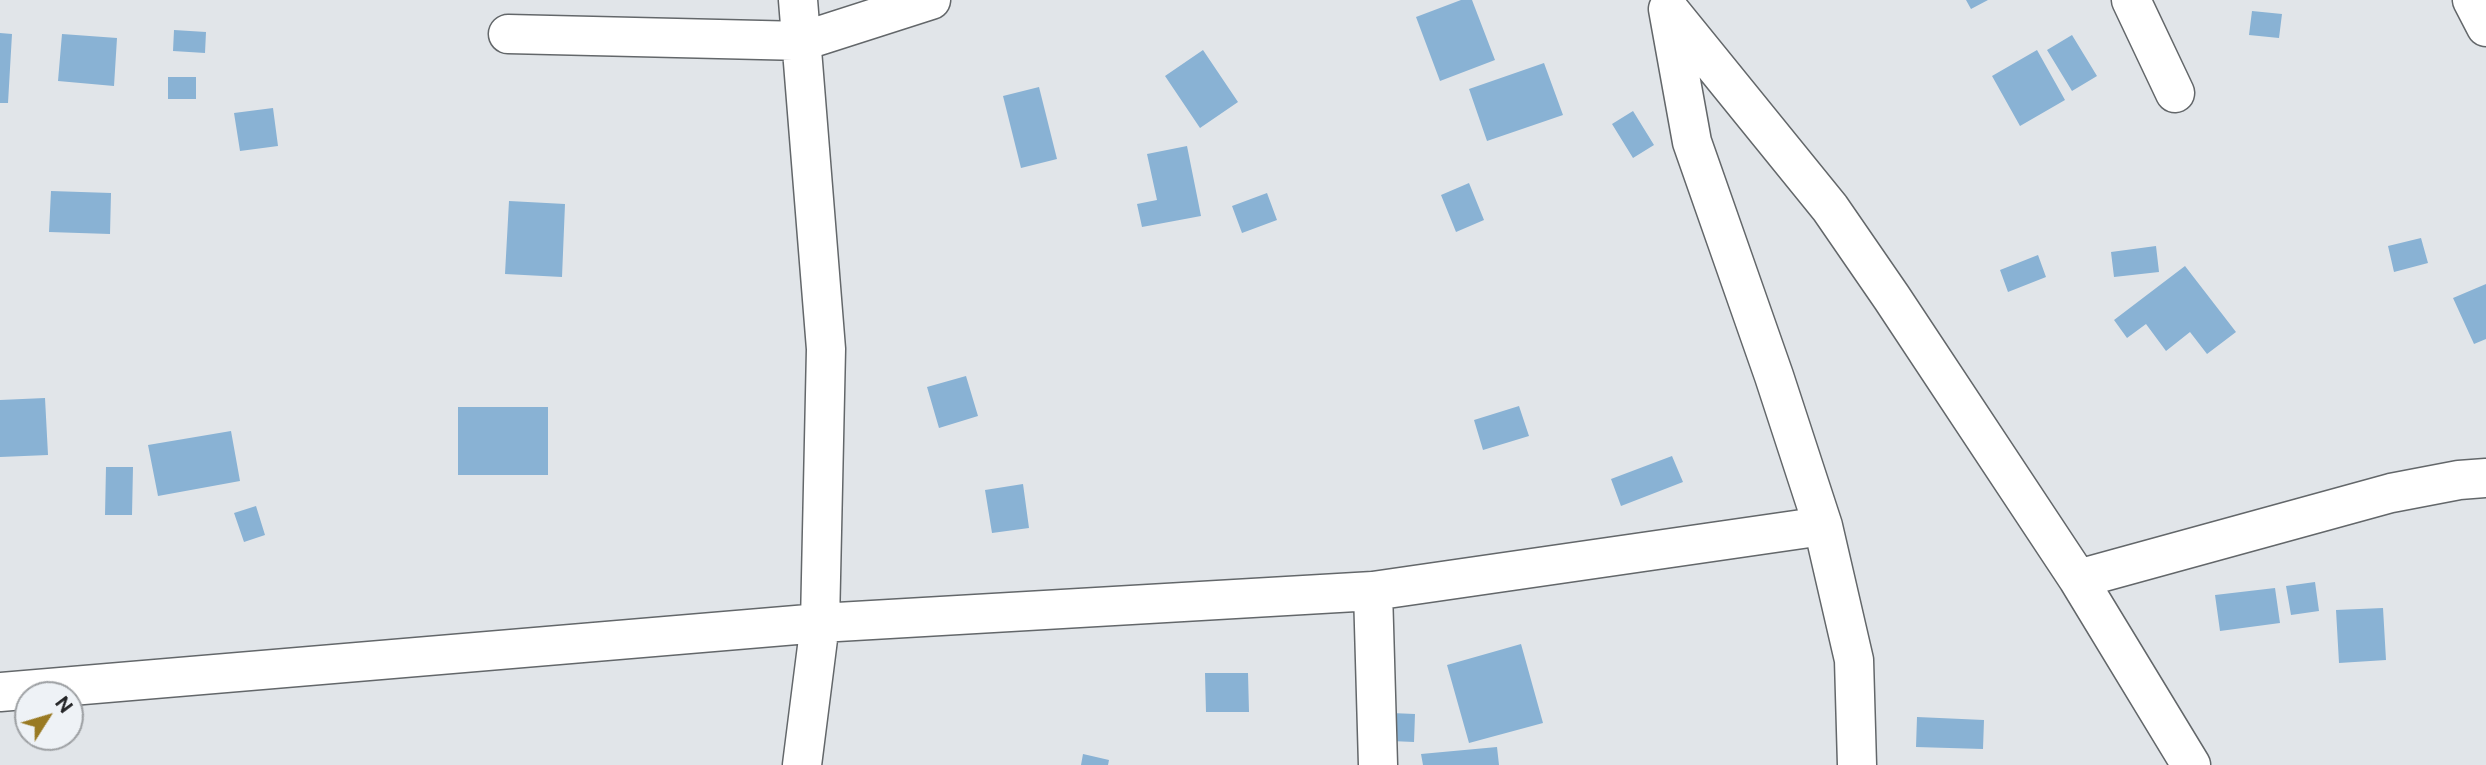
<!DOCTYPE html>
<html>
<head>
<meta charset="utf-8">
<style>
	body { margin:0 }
	#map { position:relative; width:2486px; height:765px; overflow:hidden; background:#e1e5e9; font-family:"Public Sans",sans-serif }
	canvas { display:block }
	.north { position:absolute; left:14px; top:681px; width:70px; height:70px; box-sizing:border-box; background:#eef2f6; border:2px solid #9da0a3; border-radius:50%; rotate:53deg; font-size:19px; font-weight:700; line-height:28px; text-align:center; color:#232426 }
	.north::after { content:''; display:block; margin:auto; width:24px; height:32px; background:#997a23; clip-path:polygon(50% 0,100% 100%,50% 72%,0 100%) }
</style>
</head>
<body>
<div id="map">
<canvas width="2486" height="765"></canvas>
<div class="north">N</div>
</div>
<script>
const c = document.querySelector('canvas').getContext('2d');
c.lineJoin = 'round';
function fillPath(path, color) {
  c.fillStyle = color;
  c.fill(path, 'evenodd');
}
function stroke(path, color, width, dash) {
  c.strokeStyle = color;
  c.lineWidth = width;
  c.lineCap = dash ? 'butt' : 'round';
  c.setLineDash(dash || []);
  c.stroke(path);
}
fillPath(new Path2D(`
	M 1461,0 L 1472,0 L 1495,60 L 1440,81 L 1416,17 Z
	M 1966,0 L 1988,0 L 1971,9 Z
	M 2252,11 L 2282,14 L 2279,38 L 2249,35 Z
	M 174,30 L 206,32 L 205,53 L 173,51 Z
	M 0,33 L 12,34 L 8,103 L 0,103 Z
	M 62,34 L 117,38 L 114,86 L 58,81 Z
	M 2072,35 L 2097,76 L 2072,91 L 2047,50 Z
	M 1203,50 L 1238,102 L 1200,128 L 1165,76 Z
	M 2037,50 L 2065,100 L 2020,126 L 1992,76 Z
	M 1544,63 L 1563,115 L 1487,141 L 1469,89 Z
	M 168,77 L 196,77 L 196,99 L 168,99 Z
	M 1039,87 L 1057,159 L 1021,168 L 1003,96 Z
	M 273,108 L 278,146 L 240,151 L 234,113 Z
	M 1633,111 L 1654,145 L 1633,158 L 1612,124 Z
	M 1187,146 L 1201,216 L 1142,227 L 1137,204 L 1157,200 L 1147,154 Z
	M 1469,183 L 1484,220 L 1456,232 L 1441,195 Z
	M 51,191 L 111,193 L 110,234 L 49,232 Z
	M 1267,193 L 1277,220 L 1242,233 L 1232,206 Z
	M 509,201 L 565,204 L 562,277 L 505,274 Z
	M 2421,238 L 2428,263 L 2394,272 L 2388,246 Z
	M 2156,246 L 2159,272 L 2114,277 L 2111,252 Z
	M 2038,255 L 2046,277 L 2008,292 L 2000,270 Z
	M 2185,266 L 2236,332 L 2207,354 L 2190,332 L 2166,351 L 2146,324 L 2127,338 L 2114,320 Z
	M 2486,284 L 2486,339 L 2474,344 L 2453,298 Z
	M 966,376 L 978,416 L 939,428 L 927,387 Z
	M 45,398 L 48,455 L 0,457 L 0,400 Z
	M 1519,406 L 1529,436 L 1483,450 L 1474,420 Z
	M 458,407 L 548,407 L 548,475 L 458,475 Z
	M 231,431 L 240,481 L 158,496 L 148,445 Z
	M 1672,456 L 1683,482 L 1621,506 L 1611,479 Z
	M 106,467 L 133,467 L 132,515 L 105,515 Z
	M 1023,484 L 1029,528 L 992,533 L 985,490 Z
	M 256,506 L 265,535 L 244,542 L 234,513 Z
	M 2315,582 L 2319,611 L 2291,615 L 2286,586 Z
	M 2275,588 L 2280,623 L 2220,631 L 2215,595 Z
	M 2383,608 L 2386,660 L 2339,663 L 2336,610 Z
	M 1521,644 L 1543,723 L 1469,743 L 1447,665 Z
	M 1205,673 L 1248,673 L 1249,712 L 1206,712 Z
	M 1391,713 L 1415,714 L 1414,742 L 1391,741 Z
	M 1917,717 L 1984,720 L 1983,749 L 1916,747 Z
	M 1497,747 L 1499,765 L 1423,765 L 1421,754 Z
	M 1083,754 L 1109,760 L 1108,765 L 1081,765 Z`), '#89b2d4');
const minor = new Path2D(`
	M 798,0 L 826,349 L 820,623 L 802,765
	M 2131,0 L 2175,93
	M 2472,0 L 2486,27
	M 1671,12 L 1830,208 L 1892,298 L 2078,579 L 2191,765
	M 508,34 L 803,41 L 931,0
	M 1823,526 L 1854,660 L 1857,765
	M 2078,579 L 2391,493 L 2459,480 L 2486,478
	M 1373,591 L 1378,765
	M 0,692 L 820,623 L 1373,591 L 1823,526 L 1774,376 L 1692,142 L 1668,9`);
stroke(minor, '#63676a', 41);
stroke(minor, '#fff', 38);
</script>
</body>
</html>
